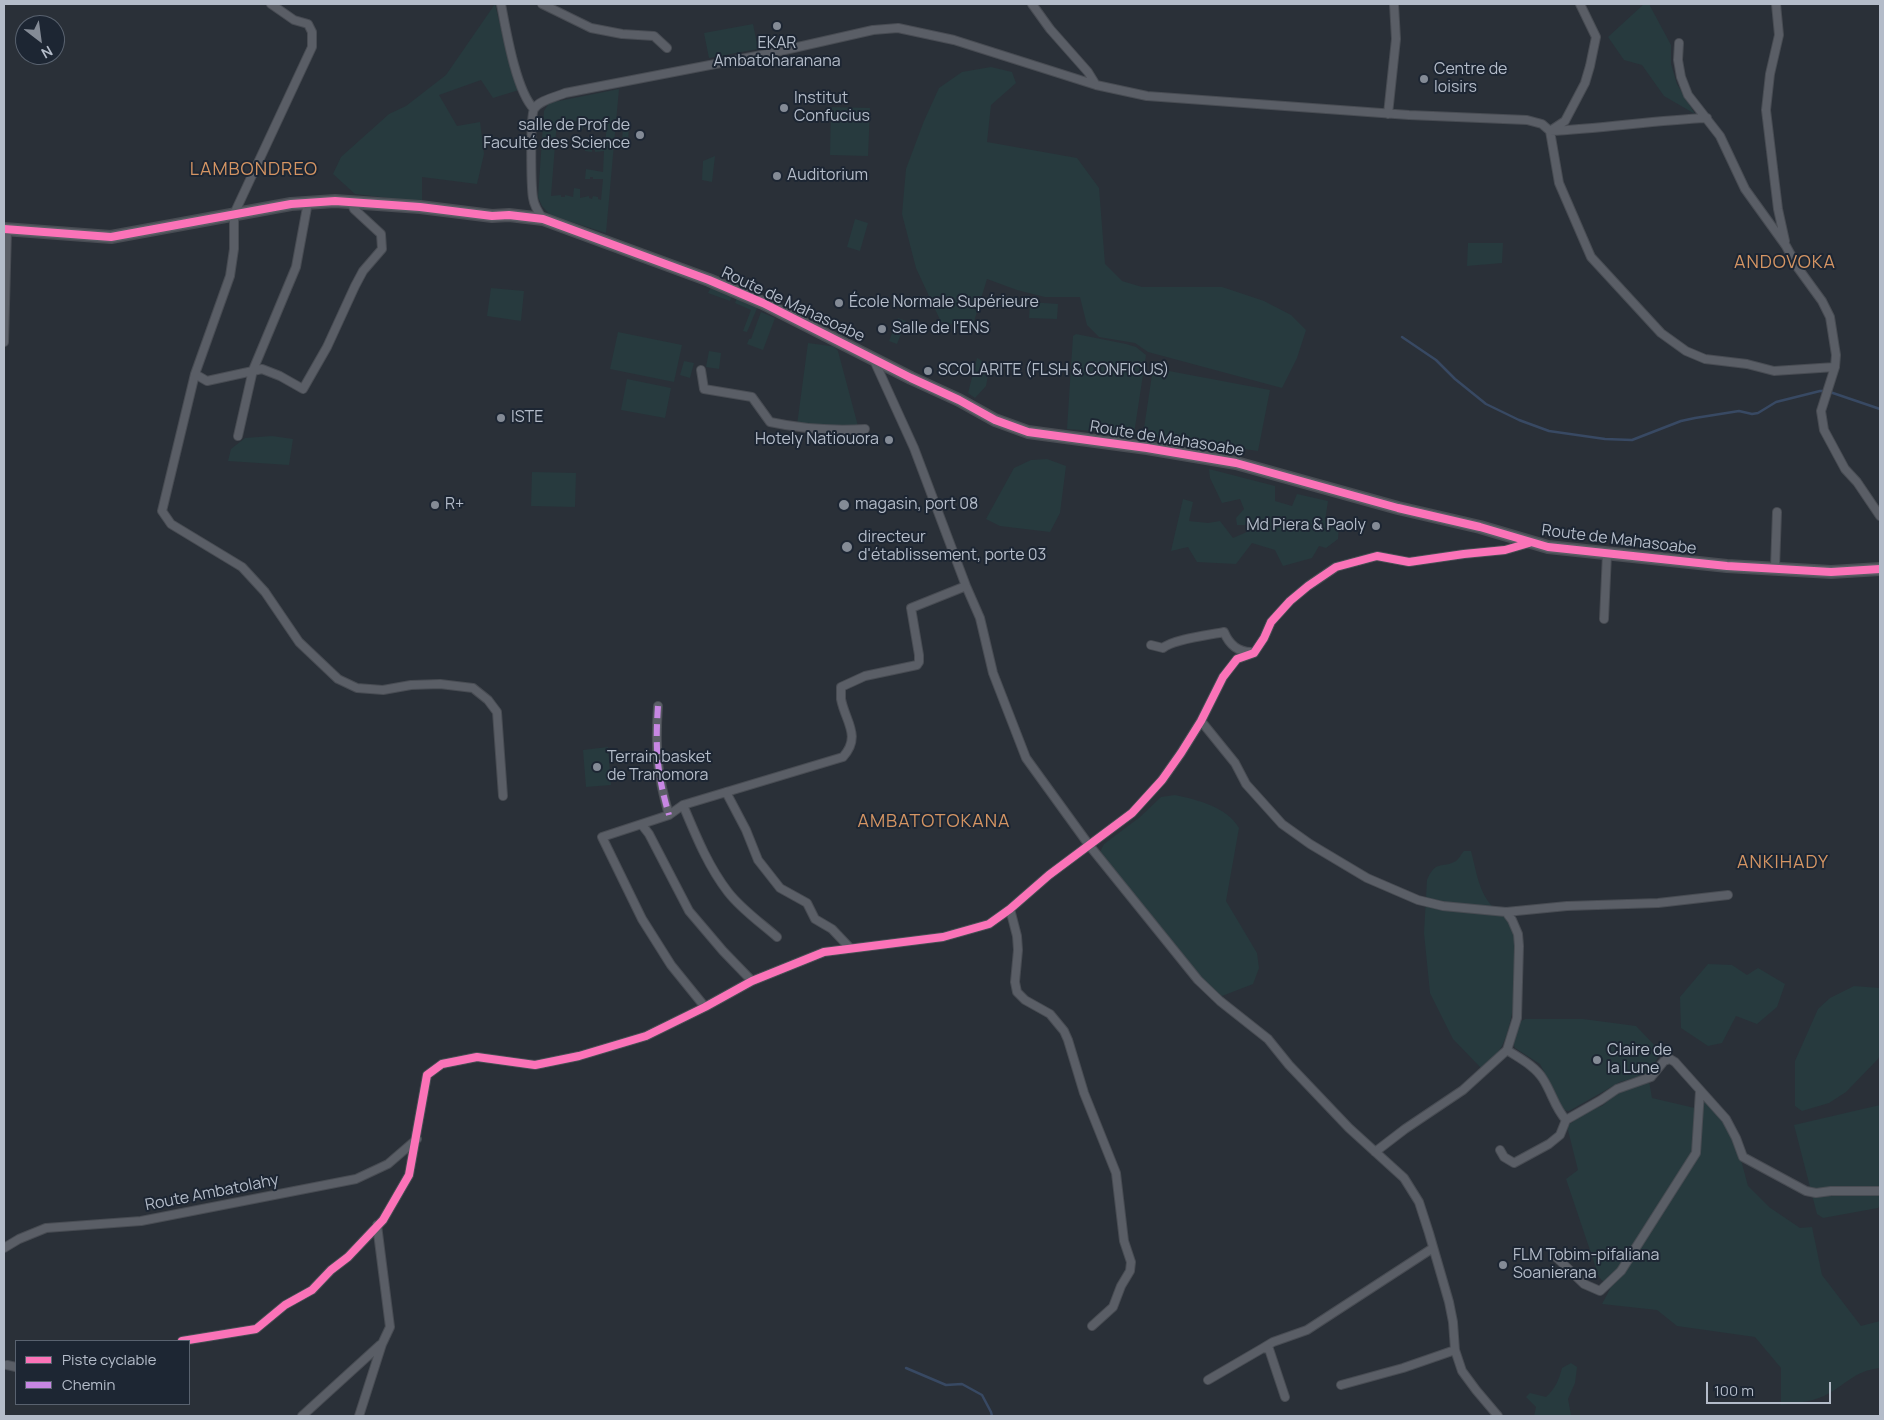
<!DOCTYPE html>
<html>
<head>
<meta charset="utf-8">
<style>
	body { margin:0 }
	#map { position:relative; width:1884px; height:1420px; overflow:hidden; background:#2a3038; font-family:Manrope,sans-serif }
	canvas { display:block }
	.frame { position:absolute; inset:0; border:5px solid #b4bcc9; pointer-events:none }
	.legend { position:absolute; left:15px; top:1340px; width:175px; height:65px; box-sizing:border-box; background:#1d2633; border:1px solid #59626f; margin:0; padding:6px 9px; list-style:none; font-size:15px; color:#b4bcc9 }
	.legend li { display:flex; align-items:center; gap:10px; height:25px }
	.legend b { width:25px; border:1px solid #59626f }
	.north { position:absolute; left:15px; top:15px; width:50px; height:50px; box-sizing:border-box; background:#1d2633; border:1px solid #59626f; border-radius:50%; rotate:150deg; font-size:14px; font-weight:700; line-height:20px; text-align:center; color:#b4bcc9 }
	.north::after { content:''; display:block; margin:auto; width:18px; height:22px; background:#848b96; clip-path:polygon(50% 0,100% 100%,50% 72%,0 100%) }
	.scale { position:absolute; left:1706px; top:1382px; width:125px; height:22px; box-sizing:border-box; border:2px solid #b4bcc9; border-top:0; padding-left:6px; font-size:15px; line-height:18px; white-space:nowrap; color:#b4bcc9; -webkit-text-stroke:4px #1d2633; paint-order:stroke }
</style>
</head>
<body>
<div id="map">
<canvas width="1884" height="1420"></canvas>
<div class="frame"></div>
<ul class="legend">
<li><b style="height:6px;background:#fb73b8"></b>Piste cyclable</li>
<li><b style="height:6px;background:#c787e3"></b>Chemin</li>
</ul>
<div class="north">N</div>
<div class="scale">100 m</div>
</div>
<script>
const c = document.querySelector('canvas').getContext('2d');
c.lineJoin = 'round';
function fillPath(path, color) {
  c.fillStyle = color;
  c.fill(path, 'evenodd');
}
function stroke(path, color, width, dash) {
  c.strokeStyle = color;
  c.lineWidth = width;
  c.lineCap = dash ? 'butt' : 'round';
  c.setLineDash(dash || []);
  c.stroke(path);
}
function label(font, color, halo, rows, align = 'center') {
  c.font = font + ' Manrope,sans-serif';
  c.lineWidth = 4;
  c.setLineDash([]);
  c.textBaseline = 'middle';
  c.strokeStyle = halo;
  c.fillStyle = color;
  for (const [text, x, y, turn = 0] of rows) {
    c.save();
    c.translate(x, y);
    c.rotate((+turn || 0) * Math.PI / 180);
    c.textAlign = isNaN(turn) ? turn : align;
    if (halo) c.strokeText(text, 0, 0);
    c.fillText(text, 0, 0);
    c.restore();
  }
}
fillPath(new Path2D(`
	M 495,4 L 511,70 L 519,90 L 493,98 L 481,80 L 439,95 L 457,126 L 480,122 L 484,154 L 477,184 L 422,177 L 422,202 L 355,194 L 333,174 L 341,157 L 389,114 L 406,106 L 446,75 Z
	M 1644,4 L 1649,4 L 1671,45 L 1671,64 L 1677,84 L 1695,114 L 1664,96 L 1642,65 L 1624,60 L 1608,37 Z
	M 753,24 L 758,49 L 709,58 L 704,33 Z
	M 991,67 L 1012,72 L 1016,83 L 991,105 L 987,142 L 1077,158 L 1099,188 L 1105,264 L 1122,281 L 1142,287 L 1222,287 L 1264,301 L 1291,315 L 1306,330 L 1297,358 L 1282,388 L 1148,352 L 1135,343 L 1099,337 L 1087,325 L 1080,297 L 1045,297 L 1017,290 L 987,279 L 972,328 L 941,322 L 916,268 L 902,214 L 906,169 L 924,121 L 939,88 L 962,72 Z
	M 619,89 L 606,233 L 550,215 L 542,206 L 538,197 L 544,111 L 549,103 ZM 557,120 L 560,120 L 560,122 L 566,121 L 575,123 L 575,121 L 578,121 L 578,129 L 583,129 L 584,122 L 588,122 L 588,124 L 594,125 L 594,123 L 597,123 L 597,125 L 607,124 L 605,144 L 603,144 L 602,142 L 593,143 L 593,141 L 586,141 L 585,151 L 592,152 L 592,149 L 595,150 L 595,152 L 604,151 L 603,172 L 586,169 L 585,179 L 590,179 L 590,177 L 593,177 L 593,179 L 603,179 L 601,200 L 598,199 L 598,197 L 593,196 L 592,199 L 589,198 L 589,196 L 580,198 L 580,189 L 574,188 L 573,197 L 565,195 L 565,197 L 561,197 L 561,195 L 551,196 Z
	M 831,107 L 870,108 L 868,156 L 830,155 Z
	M 623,126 L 629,126 L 628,143 L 622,143 Z
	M 715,156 L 712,182 L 702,180 L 703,161 Z
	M 855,219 L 868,223 L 860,251 L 847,247 Z
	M 1468,243 L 1503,243 L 1502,263 L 1467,266 Z
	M 711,287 L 732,296 L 730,301 L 708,293 Z
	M 491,288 L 524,291 L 521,321 L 487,316 Z
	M 737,298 L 758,306 L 747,332 L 743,331 L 751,310 L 735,303 Z
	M 1030,302 L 1058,304 L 1057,319 L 1029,318 Z
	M 761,312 L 775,318 L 763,350 L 747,344 L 749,339 L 751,339 Z
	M 898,318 L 906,321 L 897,344 L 889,341 Z
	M 618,332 L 682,345 L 674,382 L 610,369 Z
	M 1076,334 L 1126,344 L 1136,347 L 1146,355 L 1134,434 L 1067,429 L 1073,336 Z
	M 808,343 L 837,347 L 834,347 L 838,351 L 858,426 L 820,427 L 797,425 Z
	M 709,351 L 721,353 L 719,369 L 706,367 Z
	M 977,358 L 990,365 L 986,386 L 975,398 L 968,393 Z
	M 684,361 L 694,363 L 690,378 L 680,375 Z
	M 1153,368 L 1270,390 L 1258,451 L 1143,435 Z
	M 627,379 L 671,388 L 665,418 L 621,410 Z
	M 272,436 L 293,439 L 289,465 L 228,461 L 231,449 L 245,438 Z
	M 1047,459 L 1066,466 L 1060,513 L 1050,532 L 1000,526 L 986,519 L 1014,468 L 1031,460 Z
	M 1209,469 L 1275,486 L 1275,501 L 1292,506 L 1297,494 L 1328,501 L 1325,521 L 1339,525 L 1338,539 L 1326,548 L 1319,546 L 1312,558 L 1283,566 L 1275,550 L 1252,543 L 1236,564 L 1197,562 L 1188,547 L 1171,551 L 1183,499 L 1193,502 L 1189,521 L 1208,523 L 1220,521 L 1233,538 L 1249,531 L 1249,525 L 1237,525 L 1236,518 L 1244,509 L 1240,499 L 1222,503 L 1210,478 Z
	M 532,472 L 576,473 L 575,507 L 531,506 Z
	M 608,747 L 611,785 L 586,787 L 583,750 Z
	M 1175,795 C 1198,800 1227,807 1239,828 L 1226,901 L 1257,953 L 1259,968 L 1253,984 L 1222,996 L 1207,984 L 1100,852 L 1104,844 L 1140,817 L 1161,797 Z
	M 1464,851 L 1471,851 C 1476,870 1479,893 1493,907 C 1498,913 1508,915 1511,922 C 1524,944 1515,1023 1502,1046 C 1497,1055 1489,1061 1481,1068 L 1453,1039 L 1430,993 L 1424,933 L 1427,880 C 1436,859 1442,869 1456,861 C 1459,859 1461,854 1464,851 Z
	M 1708,964 L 1732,965 L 1747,975 L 1758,968 L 1785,984 L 1777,1007 L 1757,1024 L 1736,1016 L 1722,1043 L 1708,1046 L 1681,1028 L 1680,997 Z
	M 1854,986 L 1880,988 L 1880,1055 L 1878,1059 L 1846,1092 L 1829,1103 L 1802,1111 L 1795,1106 L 1795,1061 L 1818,1009 L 1830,998 Z
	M 1525,1019 L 1583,1019 L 1636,1026 L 1661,1052 L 1648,1074 L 1620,1082 L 1569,1111 L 1564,1110 L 1540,1064 L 1515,1048 L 1513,1043 L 1518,1023 Z
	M 1649,1081 L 1652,1098 L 1699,1109 L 1702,1094 L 1729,1127 L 1738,1149 L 1748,1186 L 1769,1207 L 1800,1228 L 1812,1227 L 1822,1275 L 1861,1326 L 1880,1321 L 1880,1368 C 1853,1371 1845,1386 1824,1396 C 1810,1402 1797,1403 1781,1405 L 1781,1368 L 1755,1337 L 1677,1326 L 1657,1310 L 1602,1304 L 1610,1289 L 1599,1277 L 1566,1179 L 1578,1170 L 1567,1126 L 1587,1111 L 1602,1106 L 1621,1090 Z
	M 1880,1105 L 1879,1159 L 1880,1205 L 1878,1208 L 1823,1218 L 1817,1214 L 1794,1125 Z
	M 1571,1363 L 1577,1367 L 1575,1383 L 1568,1399 L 1571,1415 L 1574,1416 L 1534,1416 L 1536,1407 L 1526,1397 L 1530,1393 L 1546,1397 C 1555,1389 1559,1380 1562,1368 Z`), '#273a3e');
stroke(new Path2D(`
	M 1402,337 L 1436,360 L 1455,379 L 1486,404 L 1519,420 L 1549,431 L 1605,439 L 1632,440 L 1681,421 L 1695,418 L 1739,411 L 1752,414 L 1758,413 L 1776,402 L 1820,391 L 1827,391 L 1880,409
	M 906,1368 L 946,1385 L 962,1384 L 982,1395 L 991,1412 L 992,1416`), '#384963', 2.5);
const street = new Path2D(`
	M 271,4 L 294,20 L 308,24 L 312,32 L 312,47 L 234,214 L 234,249 L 230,276 L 195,374 L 162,511 L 171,524 L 242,567 L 265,592 L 299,642 L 338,679 L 357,688 L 383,690 L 411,685 L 440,684 L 473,688 L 488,700 L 497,712 L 503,796
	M 501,4 C 506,30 516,91 534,109
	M 542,4 L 591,28 L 622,34 L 654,36 L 667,48
	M 1032,4 L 1050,29 L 1088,72 L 1096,85
	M 1580,4 L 1596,37 L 1590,66 L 1585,83 L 1565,121 L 1550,131 L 1559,183 L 1591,257 L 1661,333 L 1686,351 L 1705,359 L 1747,364 L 1774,371 L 1835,367
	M 1776,4 L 1779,35 L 1770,74 L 1766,110 L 1778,209 L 1785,241
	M 1679,43 L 1678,60 L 1681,77 L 1688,95 L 1720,136 L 1745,189 L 1786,246 L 1798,268 L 1822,301 L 1830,317 L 1836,355 L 1835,367 L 1821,411 L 1824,430 L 1845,469 L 1857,482 L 1880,516
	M 1388,114 L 1396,39 L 1394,4
	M 543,219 C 538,212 534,206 533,198 C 531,186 530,118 534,109 C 539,100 556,97 565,93 L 767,54 L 873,30 L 898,28 L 954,40 L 1096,85 L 1147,96 L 1409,115 L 1527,120 L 1542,124 L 1550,131 C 1602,129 1654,120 1707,118
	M 4,342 L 7,230
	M 873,358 L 914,448 L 966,586 L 980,618 L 993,673 L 1026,758 L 1089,845 L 1198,980 L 1220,1001 L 1268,1039 L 1289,1065 L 1349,1128 L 1404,1178 L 1419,1202 L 1429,1233 L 1449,1302 L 1453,1322 L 1455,1350 L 1462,1371 L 1476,1390 L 1498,1416
	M 701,370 L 704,389 L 752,397 L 770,422 C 802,429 832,431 865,429
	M 195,374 L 207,381 L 262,369 L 280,376 L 303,389 L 327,347 L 355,286 L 363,271 L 382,249 L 381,234 L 354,209 L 351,202
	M 238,436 L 253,370 L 296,267 L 308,202
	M 1775,568 L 1777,512
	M 1604,619 L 1607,554
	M 1151,645 L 1163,648 C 1173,639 1210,635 1224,632 C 1229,644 1238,652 1251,652
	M 658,706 C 655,749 657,774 669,815
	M 1201,721 L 1235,763 L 1246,784 L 1282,824 L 1310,844 L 1367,878 L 1418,900 L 1443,906 L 1506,912 L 1567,906 L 1658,903 L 1728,895
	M 726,792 L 746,830 L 758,860 L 780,888 L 807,903 L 815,919 L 832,929 L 850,948
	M 683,805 C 696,836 708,866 728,892 C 741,909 761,923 777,937
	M 642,825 L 649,834 L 689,911 L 723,951 L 752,981
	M 1010,909 L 1017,936 L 1018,950 L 1015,982 L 1017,992 L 1025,1000 L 1050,1014 L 1064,1031 L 1068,1040 L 1084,1093 L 1116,1173 L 1124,1241 L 1131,1262 L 1130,1271 L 1121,1286 L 1113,1307 L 1092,1326
	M 705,1007 L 671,965 L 642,919 L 602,837 L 669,815 L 683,805 L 843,757 C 862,736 845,721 841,699 C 841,695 841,691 841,687 L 865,676 L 917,665 L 919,662 L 919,655 L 911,608 L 966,586
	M 1507,1050 C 1519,1058 1535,1066 1543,1079 C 1552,1093 1555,1108 1566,1120
	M 1500,1150 L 1504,1157 L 1514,1163 L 1549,1144 L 1560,1135 L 1566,1120 L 1601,1100 L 1617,1089 L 1651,1077 L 1664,1061 L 1670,1059 L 1675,1062 L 1726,1119 L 1736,1138 L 1743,1157 L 1806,1191 L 1816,1193 L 1831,1191 L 1880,1191
	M 1375,1152 L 1405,1129 L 1463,1090 L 1507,1050 L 1517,1018 L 1519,946 L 1518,934 L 1512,920 L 1506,912
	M 4,1248 L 19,1239 L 46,1228 L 141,1221 L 356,1179 L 388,1164 L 417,1139
	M 1555,1256 L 1584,1284 L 1600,1291 L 1621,1271 L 1696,1153 L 1700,1091
	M 182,1341 L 256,1329 L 285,1305 L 312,1290 L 331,1270 L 348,1257 L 383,1220 L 409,1175 L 427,1075 L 442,1064 L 477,1057 L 535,1065 L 579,1056 L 646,1036 L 705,1007 L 752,981 L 824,952 L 943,937 L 989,924 L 1010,909 L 1049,875 L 1132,813 L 1162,780 L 1181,753 L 1201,721 L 1223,677 L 1237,659 L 1254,653 L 1264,638 L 1271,622 L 1290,601 L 1308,586 L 1336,567 L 1377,556 L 1409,562 L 1464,554 L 1505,550 L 1529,543
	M 7,1365 L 16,1367
	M 1208,1380 L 1263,1348
	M 1341,1385 L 1403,1368 L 1455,1350
	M 1285,1397 L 1269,1349 L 1263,1348 L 1273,1342 L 1307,1330 L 1433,1248
	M 302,1416 L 380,1345
	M 359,1416 L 382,1344 L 390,1327 L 377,1225`);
const secondary = new Path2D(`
	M 4,229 L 111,237 L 291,204 L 335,201 L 420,207 L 492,216 L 509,215 L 543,219 L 709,280 L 763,303 L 911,378 L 959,400 L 995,420 L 1028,432 L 1147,448 L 1236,463 L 1398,508 L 1480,527 L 1548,547 L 1727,566 L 1831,572 L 1880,569`);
stroke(street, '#484c53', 10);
stroke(secondary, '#484c53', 14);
stroke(street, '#5a5e66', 8);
stroke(secondary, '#595d64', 11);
stroke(new Path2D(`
	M 658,706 C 655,749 657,774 669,815`), '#c787e3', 6, [12, 6]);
stroke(new Path2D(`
	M 4,229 L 111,237 L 291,204 L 335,201 L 420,207 L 492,216 L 509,215 L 543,219 L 709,280 L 763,303 L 911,378 L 959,400 L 995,420 L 1028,432 L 1147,448 L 1236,463 L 1398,508 L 1480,527 L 1548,547 L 1727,566 L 1831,572 L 1880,569
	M 182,1341 L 256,1329 L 285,1305 L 312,1290 L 331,1270 L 348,1257 L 383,1220 L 409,1175 L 427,1075 L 442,1064 L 477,1057 L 535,1065 L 579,1056 L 646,1036 L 705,1007 L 752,981 L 824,952 L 943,937 L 989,924 L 1010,909 L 1049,875 L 1132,813 L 1162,780 L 1181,753 L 1201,721 L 1223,677 L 1237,659 L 1254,653 L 1264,638 L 1271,622 L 1290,601 L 1308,586 L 1336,567 L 1377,556 L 1409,562 L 1464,554 L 1505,550 L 1529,543`), '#fb73b8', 8);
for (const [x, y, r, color] of [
	[777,26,5,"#848b96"],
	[1424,79,5,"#848b96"],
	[784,108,5,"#848b96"],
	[640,135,5,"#848b96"],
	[777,176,5,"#848b96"],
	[839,303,5,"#848b96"],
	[882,329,5,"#848b96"],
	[928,371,5,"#848b96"],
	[501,418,5,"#848b96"],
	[889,440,5,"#848b96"],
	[435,505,5,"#848b96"],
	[844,505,6,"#848b96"],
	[1376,526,5,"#848b96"],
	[847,547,6,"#848b96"],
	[597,767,5,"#848b96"],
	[1597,1060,5,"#848b96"],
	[1503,1265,5,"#848b96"]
]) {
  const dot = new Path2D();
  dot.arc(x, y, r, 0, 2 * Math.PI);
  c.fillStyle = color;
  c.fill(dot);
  stroke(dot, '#1d2633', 2);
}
label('16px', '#b4bcc9', '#1d2633', [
	["EKAR",777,44,"center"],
	["Ambatoharanana",777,62,"center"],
	["Centre de",1434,70],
	["loisirs",1434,88],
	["Institut",794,99],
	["Confucius",794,117],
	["salle de Prof de",630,126,"right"],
	["Faculté des Science",630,144,"right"],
	["Auditorium",787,176],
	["École Normale Supérieure",849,303],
	["Salle de l'ENS",892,329],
	["SCOLARITE (FLSH & CONFICUS)",938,371],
	["ISTE",511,418],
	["Hotely Natiouora",879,440,"right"],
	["R+",445,505],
	["magasin, port 08",855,505],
	["Md Piera & Paoly",1366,526,"right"],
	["directeur",858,538],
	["d'établissement, porte 03",858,556],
	["Terrain basket",607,758],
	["de Tranomora",607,776],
	["Claire de",1607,1051],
	["la Lune",1607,1069],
	["FLM Tobim-pifaliana",1513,1256],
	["Soanierana",1513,1274]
], 'left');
label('16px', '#b4bcc9', '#1d2633', [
	["Route de Mahasoabe",793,305,25],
	["Route de Mahasoabe",1167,439,9],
	["Route de Mahasoabe",1619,540,7],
	["Route Ambatolahy",212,1193,-11]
]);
c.letterSpacing = '1px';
label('18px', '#d59563', '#1d2633', [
	["LAMBONDREO",254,170],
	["ANDOVOKA",1785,263],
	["AMBATOTOKANA",934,822],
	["ANKIHADY",1783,863]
]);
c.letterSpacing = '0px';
</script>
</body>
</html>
